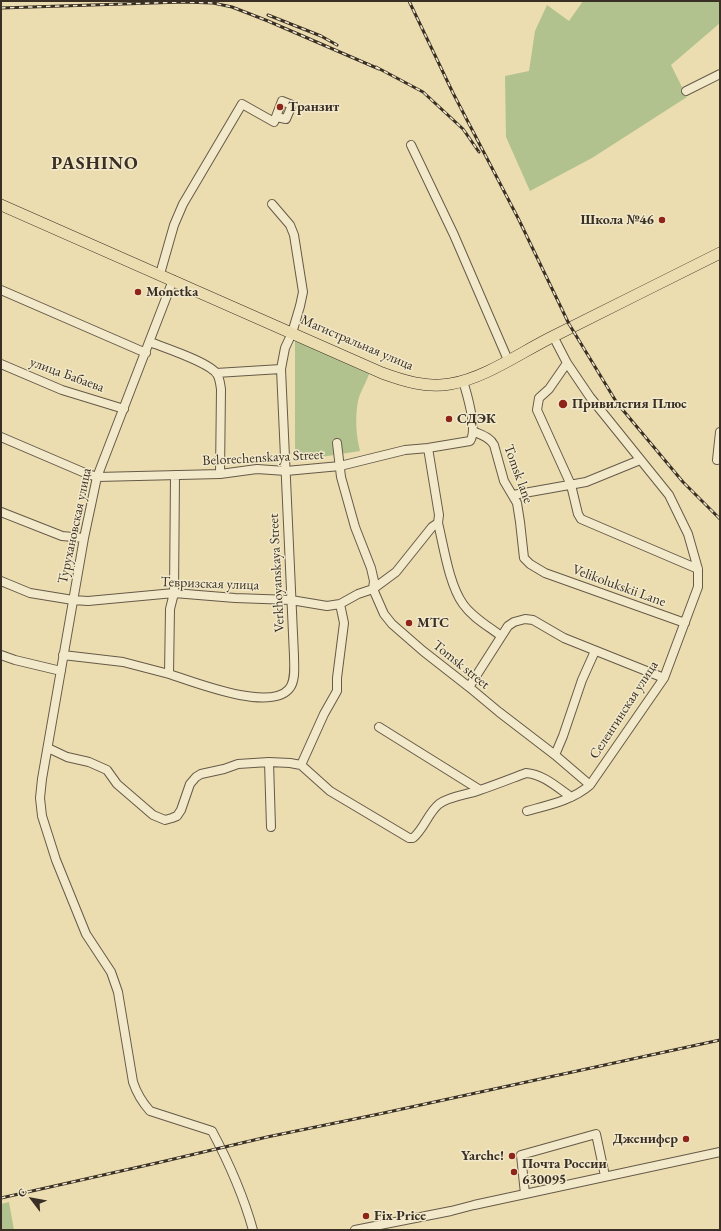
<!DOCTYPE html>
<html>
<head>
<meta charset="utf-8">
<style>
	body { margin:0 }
	#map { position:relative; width:721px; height:1231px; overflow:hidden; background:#ebddaf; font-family:"EB Garamond",serif }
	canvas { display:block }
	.frame { position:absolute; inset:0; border:2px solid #392f25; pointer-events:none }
	.north { position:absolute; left:12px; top:1179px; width:40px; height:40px; -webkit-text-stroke:3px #f2e9cb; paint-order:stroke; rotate:302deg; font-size:11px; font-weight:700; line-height:16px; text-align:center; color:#392f25 }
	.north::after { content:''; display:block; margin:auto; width:14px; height:18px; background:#392f25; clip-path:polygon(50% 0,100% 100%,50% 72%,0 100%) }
</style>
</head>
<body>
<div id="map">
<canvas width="721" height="1231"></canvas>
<div class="frame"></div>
<div class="north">С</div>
</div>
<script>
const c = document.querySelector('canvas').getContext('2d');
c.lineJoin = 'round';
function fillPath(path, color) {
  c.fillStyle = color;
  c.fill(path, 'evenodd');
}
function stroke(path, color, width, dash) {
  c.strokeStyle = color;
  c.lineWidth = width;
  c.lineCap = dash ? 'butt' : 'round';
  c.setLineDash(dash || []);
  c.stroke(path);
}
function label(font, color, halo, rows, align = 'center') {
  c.font = font + ' "EB Garamond",serif';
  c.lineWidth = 3;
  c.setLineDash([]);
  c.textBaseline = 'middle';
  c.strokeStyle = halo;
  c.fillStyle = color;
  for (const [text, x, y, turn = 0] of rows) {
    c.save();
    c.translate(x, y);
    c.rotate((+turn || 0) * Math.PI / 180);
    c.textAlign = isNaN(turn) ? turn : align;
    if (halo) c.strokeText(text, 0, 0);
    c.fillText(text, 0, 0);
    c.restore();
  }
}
fillPath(new Path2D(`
	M 583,1 L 720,1 L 720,23 L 671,65 L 687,97 L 592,158 L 530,191 L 506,137 L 505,76 L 529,71 L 535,31 L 547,5 L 569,21 Z
	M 295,340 L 369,374 C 366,383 360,392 358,401 C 355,418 356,435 360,451 L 295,461 Z
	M 9,1202 L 14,1230 L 1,1230 L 1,1204 Z`), '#b2c28f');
const minor = new Path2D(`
	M 686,91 L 720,74
	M 411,145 L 454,235 L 508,360
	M 160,274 L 174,225 L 183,204 L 242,104 L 274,122 L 282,101 L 292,105 L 286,119 L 276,117
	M 173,280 L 97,477 L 84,538 L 42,779 L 40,798 L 42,816 L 56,860 L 86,934 L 111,972 L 118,992 L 133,1082 C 137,1094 142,1102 150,1111 L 212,1131 C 228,1161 244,1198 253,1230
	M 1,290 L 146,353
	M 150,342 C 165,348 209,362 217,374 C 220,379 220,384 221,389 L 220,474
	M 567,363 L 549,389 L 539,398 L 537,410 L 571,485 L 578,514 L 581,519 L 698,569
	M 1,364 L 62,390 L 124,409
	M 216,373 L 281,369
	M 473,431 C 481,435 490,437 494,445 L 504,481 L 517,503 L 520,522 L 524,558 L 530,564 L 545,573 L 685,623
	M 1,437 L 85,473 L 97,477 L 220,474 L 257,469 L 286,471 L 340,466 L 405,450 L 428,448 L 470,441 C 478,430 467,394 463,381
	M 337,443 L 341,477 L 355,527 L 371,568 L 374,581 L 373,589 L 384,614 L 392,624 L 423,651 L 469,687 L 499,712 L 555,755 L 590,785
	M 428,448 L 439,515 L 438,523 C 444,548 449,584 463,604 C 472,617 488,626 501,636
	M 717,460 L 720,432
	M 513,495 L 586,482 L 640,460
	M 1,512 L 62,536 L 84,538
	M 1,581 L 30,593 L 73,600 L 88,601 L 174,593 L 235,598 L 291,600 L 327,606 L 340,604 L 358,594 L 373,589 L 396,572 L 432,527 L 438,523
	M 1,655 L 15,660 L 61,671
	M 63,655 L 123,662 L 169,674 L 170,609 L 174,593 L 175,475
	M 169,674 C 194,682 269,712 289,689 C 296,681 294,666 294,656 L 281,369 L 285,348 L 292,333 L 300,306 L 303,292 L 294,235 L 290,225 L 272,204
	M 469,687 L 508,626 L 514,622 L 525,619 L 533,620 L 564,638 L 664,678
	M 379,727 L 480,790
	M 48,748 L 67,757 L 89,762 L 107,770 L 117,784 L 153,815 L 165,820 L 172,818 L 177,816 L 181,810 L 190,784 L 196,777 L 201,774 L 224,769 L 238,764 L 269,762 L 290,763 L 301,765 L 330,791 L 409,838 L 413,838 C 424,829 428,813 439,804 C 450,796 467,795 480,790 C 495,785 510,779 526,773 C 543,774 558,788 571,797
	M 555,755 L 563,736 L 582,680 L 595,651
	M 269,762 L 271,827
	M 301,765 L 324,714 L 337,691 L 337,678 L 344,623 L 340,604
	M 527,811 C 549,805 573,800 590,785 L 664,678 L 698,587 L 698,569 L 688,534 L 669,495 L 590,397 L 567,363 L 553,336
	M 525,1194 L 521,1155 L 596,1134 L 605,1176
	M 355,1230 L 451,1211 L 474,1205 L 720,1152`);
const major = new Path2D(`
	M 1,205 L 382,373 C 404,381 426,388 450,384 C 486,378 521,352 554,336 C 609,308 665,281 720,253`);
stroke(minor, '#665a48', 10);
stroke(major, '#392f25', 12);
stroke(minor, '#f2e9cb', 8);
stroke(major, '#ebddaf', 11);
const rail = new Path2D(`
	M 409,1 L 453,93 L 519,220 L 569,324 L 617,403 L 683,482 L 720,519
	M 1,8 L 183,2 L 213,3 L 232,7 L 268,21 L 379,69
	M 268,15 L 321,36 L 337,45
	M 376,67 L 423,92 L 463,129 L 479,152
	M 1,1198 L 161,1162 L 267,1137 L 379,1114 L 720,1040`);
stroke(rail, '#392f25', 3);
stroke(rail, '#f2e9cb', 1.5, [4.5]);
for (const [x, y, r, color] of [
	[280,107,4,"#8f2418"],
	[662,220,4,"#8f2418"],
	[138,292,4,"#8f2418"],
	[563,404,5,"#8f2418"],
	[449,419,4,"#8f2418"],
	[409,623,4,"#8f2418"],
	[686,1139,4,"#8f2418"],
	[512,1156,4,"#8f2418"],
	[514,1172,4,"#8f2418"],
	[366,1216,4,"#8f2418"]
]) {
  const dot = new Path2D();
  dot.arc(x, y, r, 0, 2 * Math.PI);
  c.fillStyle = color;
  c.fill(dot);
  stroke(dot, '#f2e9cb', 1.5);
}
label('bold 14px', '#392f25', '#f2e9cb', [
	["Транзит",288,107],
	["Школа №46",654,220,"right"],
	["Monetka",146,292],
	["Привилегия Плюс",572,404],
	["СДЭК",457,419],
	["МТС",417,623],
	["Дженифер",678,1139,"right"],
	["Yarche!",504,1156,"right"],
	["Почта России",522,1164],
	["630095",522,1180],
	["Fix Price",374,1216]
], 'left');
label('14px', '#392f25', '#f2e9cb', [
	["Магистральная улица",357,343,23],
	["улица Бабаева",67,375,20],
	["Belorechenskaya Street",263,458,-3],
	["Tomsk lane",518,474,70],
	["Турухановская улица",75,526,-78],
	["Verkhoyanskaya Street",277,573,-93],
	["Тевризская улица",210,584,2],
	["Velikolukskii Lane",619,586,20],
	["Tomsk street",461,665,39],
	["Селенгинская улица",624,710,-57]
]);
c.letterSpacing = '1px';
label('bold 18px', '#392f25', '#f2e9cb', [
	["PASHINO",95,164]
]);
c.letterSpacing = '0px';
</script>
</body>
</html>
